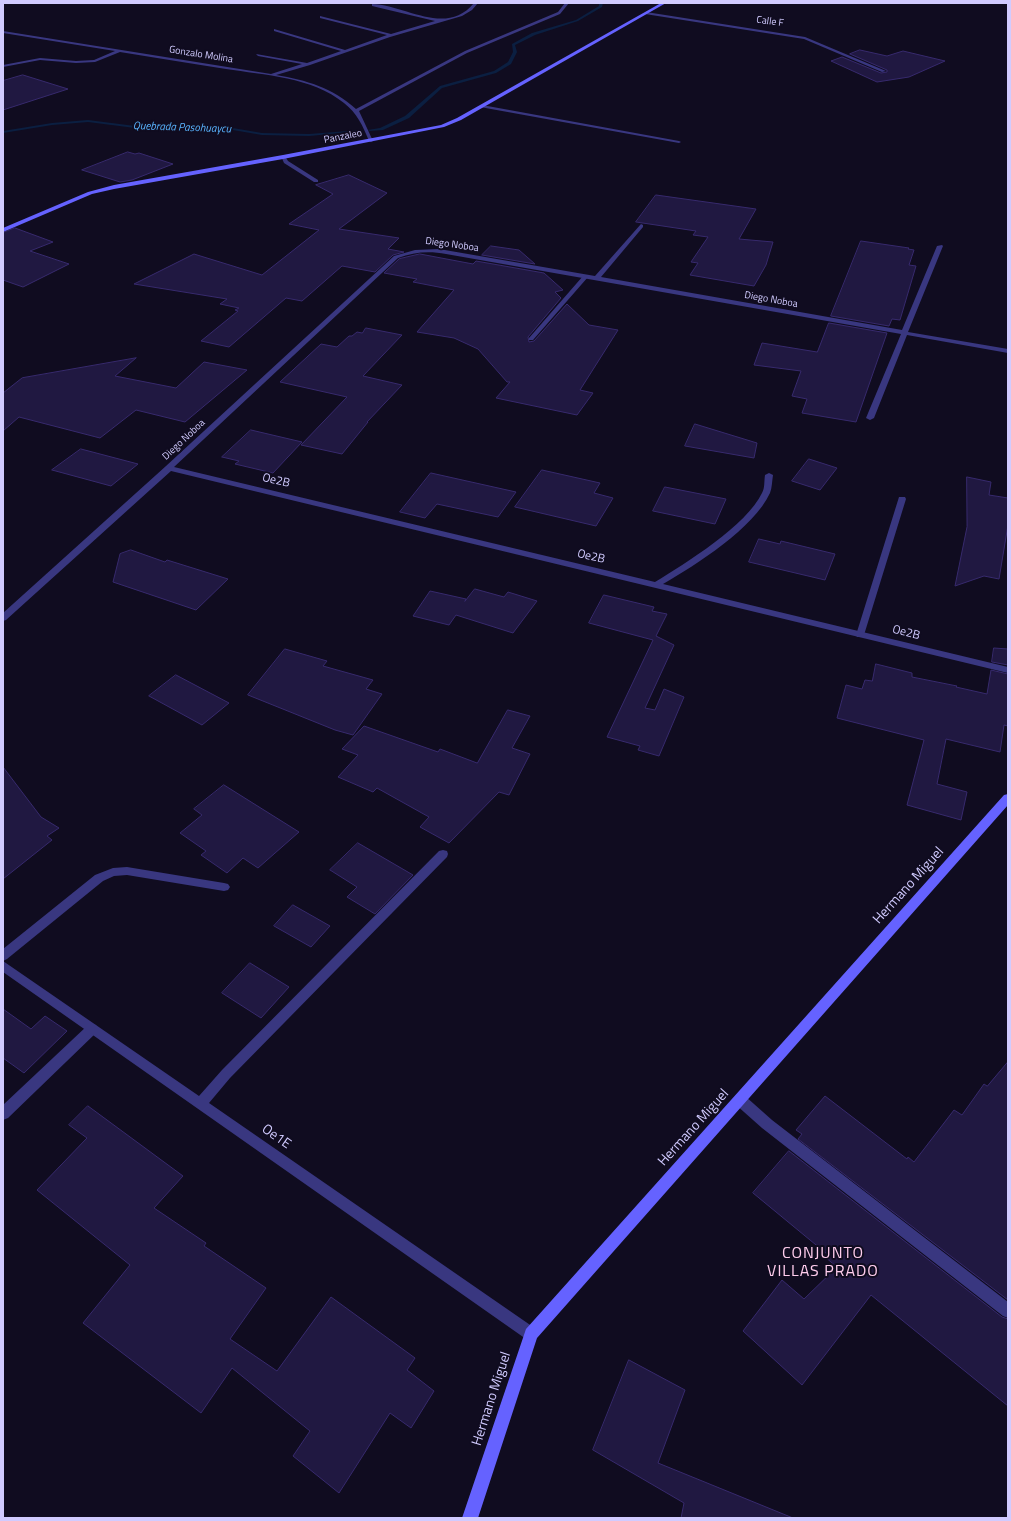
<!DOCTYPE html>
<html>
<head>
<meta charset="utf-8">
<style>
	body { margin:0 }
	#map { position:relative; width:1011px; height:1521px; overflow:hidden; background:#100c20; font-family:"Titillium Web",sans-serif }
	canvas { display:block }
	.frame { position:absolute; inset:0; border:4px solid #d1cbff; pointer-events:none }
</style>
</head>
<body>
<div id="map">
<canvas width="1011" height="1521"></canvas>
<div class="frame"></div>
</div>
<script>
const c = document.querySelector('canvas').getContext('2d');
c.lineJoin = 'round';
function fillPath(path, color) {
  c.fillStyle = color;
  c.fill(path, 'evenodd');
}
function stroke(path, color, width, dash) {
  c.strokeStyle = color;
  c.lineWidth = width;
  c.lineCap = dash ? 'butt' : 'round';
  c.setLineDash(dash || []);
  c.stroke(path);
}
function label(font, color, halo, rows, align = 'center') {
  c.font = font + ' "Titillium Web",sans-serif';
  c.lineWidth = 4;
  c.setLineDash([]);
  c.textBaseline = 'middle';
  c.strokeStyle = halo;
  c.fillStyle = color;
  for (const [text, x, y, turn = 0] of rows) {
    c.save();
    c.translate(x, y);
    c.rotate((+turn || 0) * Math.PI / 180);
    c.textAlign = isNaN(turn) ? turn : align;
    if (halo) c.strokeText(text, 0, 0);
    c.fillText(text, 0, 0);
    c.restore();
  }
}
fillPath(new Path2D(`
	M 599,3 L 603,3 L 602,7 L 578,21 L 535,35 L 515,45 L 517,52 L 511,64 L 496,73 L 442,88 L 409,118 L 383,130 L 370,131 L 368,130 L 380,128 L 405,116 L 440,86 L 494,71 L 508,62 L 513,52 L 512,44 L 532,33 L 576,20 L 599,6 Z
	M 88,120 L 135,126 L 189,124 L 221,126 L 262,133 L 309,134 L 361,130 L 363,131 L 309,136 L 262,135 L 221,128 L 189,126 L 135,128 L 88,122 L 52,125 L 3,133 L 3,131 L 52,123 Z`), '#0b1f41');
const building = new Path2D(`
	M 860,50 L 887,56 L 903,51 L 945,61 L 909,77 L 877,82 L 831,61 L 842,57 L 881,73 L 887,72 L 887,70 L 850,54 Z
	M 23,75 L 68,89 L 3,110 L 3,81 Z
	M 128,152 L 135,154 L 139,153 L 173,164 L 132,180 L 120,182 L 82,170 Z
	M 349,175 L 387,193 L 339,229 L 399,238 L 388,249 L 404,252 L 393,255 L 375,272 L 342,266 L 302,301 L 286,298 L 229,347 L 201,341 L 238,311 L 235,310 L 239,308 L 220,304 L 227,299 L 134,284 L 194,254 L 262,275 L 319,230 L 289,224 L 333,194 L 316,185 Z
	M 656,195 L 756,209 L 739,239 L 773,242 L 766,265 L 754,286 L 690,275 L 698,263 L 691,262 L 708,237 L 693,235 L 696,231 L 636,222 Z
	M 15,228 L 53,242 L 30,251 L 69,264 L 23,287 L 3,280 L 3,233 Z
	M 861,241 L 909,248 L 908,249 L 914,250 L 909,265 L 916,266 L 900,320 L 892,319 L 889,326 L 831,316 Z
	M 491,246 L 519,250 L 535,264 L 482,255 Z
	M 420,254 L 473,264 L 476,261 L 544,273 L 563,290 L 555,292 L 561,298 L 528,337 L 529,342 L 534,341 L 567,304 L 589,325 L 618,330 L 580,390 L 593,393 L 577,415 L 496,398 L 510,382 L 507,382 L 478,349 L 454,338 L 417,332 L 454,290 L 413,282 L 417,279 L 384,273 L 399,259 Z
	M 829,323 L 887,333 L 856,422 L 802,413 L 807,399 L 792,396 L 801,371 L 754,365 L 762,343 L 817,352 Z
	M 366,328 L 402,335 L 363,376 L 402,385 L 367,422 L 368,422 L 342,454 L 301,445 L 347,397 L 280,382 L 321,344 L 337,347 L 349,336 L 352,336 L 357,332 L 362,333 Z
	M 136,358 L 115,376 L 176,388 L 204,362 L 247,370 L 185,422 L 136,410 L 100,438 L 19,417 L 3,431 L 3,393 L 22,378 Z
	M 695,424 L 757,443 L 754,458 L 685,446 Z
	M 251,430 L 302,442 L 273,473 L 235,464 L 239,461 L 222,457 Z
	M 81,449 L 138,464 L 111,486 L 52,470 Z
	M 809,459 L 837,468 L 820,490 L 792,481 Z
	M 542,470 L 600,483 L 594,493 L 613,498 L 596,526 L 515,507 Z
	M 431,473 L 516,492 L 498,517 L 437,504 L 425,518 L 400,512 Z
	M 967,477 L 991,482 L 989,495 L 1008,498 L 1008,525 L 999,579 L 984,576 L 955,586 L 967,527 Z
	M 665,487 L 726,499 L 715,524 L 653,511 Z
	M 759,539 L 780,544 L 781,541 L 835,554 L 825,580 L 749,562 Z
	M 131,550 L 165,562 L 167,560 L 228,579 L 196,610 L 113,582 L 120,554 Z
	M 475,589 L 504,597 L 508,592 L 537,601 L 513,633 L 456,615 L 449,625 L 413,616 L 430,591 L 466,599 L 465,601 Z
	M 604,595 L 654,607 L 652,611 L 667,614 L 656,636 L 674,645 L 645,708 L 655,710 L 664,689 L 684,697 L 659,756 L 638,750 L 640,746 L 607,737 L 653,640 L 589,623 Z
	M 994,648 L 1008,649 L 1008,665 L 992,662 Z
	M 285,649 L 327,661 L 323,666 L 373,680 L 366,689 L 382,694 L 353,735 L 335,730 L 248,695 Z
	M 876,664 L 912,673 L 912,677 L 957,686 L 956,687 L 987,694 L 991,670 L 1008,674 L 1008,726 L 1004,725 L 1000,752 L 946,739 L 937,784 L 967,792 L 961,820 L 907,805 L 924,740 L 837,718 L 846,685 L 862,689 L 865,680 L 872,681 Z
	M 176,675 L 229,703 L 202,725 L 149,696 Z
	M 508,710 L 530,716 L 512,748 L 530,754 L 509,795 L 499,792 L 449,843 L 420,827 L 429,817 L 377,788 L 373,792 L 338,777 L 358,755 L 342,749 L 364,726 L 438,752 L 440,749 L 477,763 Z
	M 3,767 L 41,817 L 59,828 L 47,836 L 52,840 L 3,879 Z
	M 224,785 L 299,832 L 258,868 L 243,858 L 227,873 L 201,855 L 206,851 L 180,833 L 202,815 L 194,809 Z
	M 358,843 L 413,875 L 375,914 L 347,897 L 357,887 L 330,870 Z
	M 293,905 L 330,926 L 311,947 L 274,926 Z
	M 250,963 L 289,987 L 261,1018 L 222,993 Z
	M 3,1009 L 31,1029 L 45,1016 L 67,1031 L 24,1073 L 3,1058 Z
	M 1008,1062 L 1008,1300 L 798,1139 L 802,1134 L 796,1130 L 825,1096 L 907,1159 L 908,1157 L 914,1162 L 954,1110 L 962,1115 L 984,1084 L 987,1086 Z
	M 88,1106 L 183,1176 L 154,1208 L 206,1243 L 204,1246 L 266,1288 L 230,1339 L 277,1371 L 331,1297 L 415,1358 L 407,1370 L 434,1391 L 411,1428 L 390,1413 L 339,1493 L 293,1456 L 310,1431 L 232,1368 L 201,1413 L 83,1323 L 130,1265 L 37,1190 L 87,1138 L 69,1125 Z
	M 789,1151 L 1002,1317 L 1008,1319 L 1008,1406 L 871,1295 L 802,1385 L 743,1331 L 782,1280 L 804,1299 L 837,1267 L 825,1257 L 827,1254 L 753,1193 Z
	M 629,1360 L 685,1390 L 658,1463 L 793,1518 L 681,1518 L 684,1503 L 593,1450 Z`);
fillPath(building, '#201841');
stroke(building, '#372a6d', 1);
fillPath(new Path2D(`
	M 281,156 L 285,156 L 288,161 L 318,180 L 318,182 L 314,182 L 284,163 Z
	M 583,276 L 588,277 L 533,340 L 529,340 L 529,338 Z
	M 899,497 L 905,497 L 906,499 L 864,635 L 863,637 L 857,637 L 856,635 Z
	M 127,867 L 224,883 L 228,884 L 230,887 L 228,890 L 224,891 L 127,875 L 114,876 L 103,881 L 7,959 L 3,961 L 3,949 L 95,875 L 113,868 Z
	M 92,1024 L 96,1025 L 98,1029 L 96,1033 L 8,1118 L 3,1120 L 3,1105 L 88,1025 Z`), '#393780');
fillPath(new Path2D(`
	M 474,3 L 478,3 L 472,10 L 462,16 L 390,37 L 310,65 L 276,75 C 306,80 333,88 356,109 L 465,51 L 558,12 L 565,3 L 569,3 L 560,14 L 467,53 L 359,111 L 373,141 L 371,142 L 369,141 C 363,126 357,113 344,103 C 312,77 264,75 226,69 C 190,63 155,58 120,52 L 95,62 L 76,63 L 40,60 L 3,67 L 3,65 L 40,58 L 76,61 L 94,60 L 115,51 L 3,33 L 3,31 L 271,74 L 302,64 L 258,56 L 256,54 L 307,63 L 341,51 L 274,31 L 274,29 L 345,50 L 387,35 L 320,18 L 320,16 L 391,34 L 435,21 L 372,6 L 372,4 C 406,5 446,37 474,3 Z
	M 646,12 L 805,37 L 886,71 L 882,72 L 804,39 L 645,14 Z
	M 482,105 L 679,141 L 681,142 L 679,143 L 480,107 Z
	M 641,224 L 643,225 L 643,227 L 601,277 L 902,330 L 937,246 L 942,245 L 943,246 L 908,332 L 1008,349 L 1008,353 L 907,335 L 874,418 L 870,420 L 866,418 L 901,334 L 446,254 C 429,251 414,252 398,258 L 174,467 L 655,582 C 685,564 747,525 762,493 C 765,488 764,481 765,475 L 769,473 L 773,475 C 772,481 772,488 770,493 C 754,528 696,565 663,584 L 1008,667 L 1008,673 L 171,471 L 6,620 L 3,621 L 3,613 L 166,466 L 394,256 L 415,250 L 439,249 L 595,276 Z
	M 443,850 L 447,851 L 448,854 L 447,857 L 230,1078 L 209,1103 L 536,1329 L 538,1334 L 536,1339 L 531,1341 L 526,1339 L 3,972 L 3,961 L 199,1096 L 222,1070 L 439,851 Z
	M 740,1094 L 745,1096 L 772,1120 L 1008,1302 L 1008,1318 L 1003,1316 L 762,1128 L 735,1104 L 734,1100 L 735,1096 Z`), '#393780');
fillPath(new Path2D(`
	M 661,3 L 666,3 L 461,120 L 444,127 L 283,159 L 114,189 L 92,194 L 3,232 L 3,228 L 88,192 L 114,185 L 283,155 L 441,125 L 457,118 Z
	M 1008,794 L 1008,805 L 537,1338 L 478,1518 L 462,1518 L 526,1329 L 1004,795 Z`), '#6562ff');
label('10px', '#d1cbff', '#100c20', [
	["Calle F",770,22,8],
	["Gonzalo Molina",201,55,9],
	["Panzaleo",343,137,-11],
	["Diego Noboa",452,245,8],
	["Diego Noboa",771,300,10],
	["Diego Noboa",184,440,-43]
]);
label('italic 11px', '#59b4ff', '#100c20', [
	["Quebrada Pasohuaycu",182,128,2]
]);
label('12px', '#d1cbff', '#100c20', [
	["Oe2B",276,481,13],
	["Oe2B",591,557,13],
	["Oe2B",906,633,14]
]);
label('14px', '#d1cbff', '#100c20', [
	["Hermano Miguel",909,886,-48],
	["Hermano Miguel",694,1128,-48],
	["Oe1E",276,1137,35],
	["Hermano Miguel",492,1399,-72]
]);
c.letterSpacing = '1px';
label('16px', '#ffcded', '#100c20', [
	["CONJUNTO",823,1254],
	["VILLAS PRADO",823,1272]
]);
c.letterSpacing = '0px';
</script>
</body>
</html>
